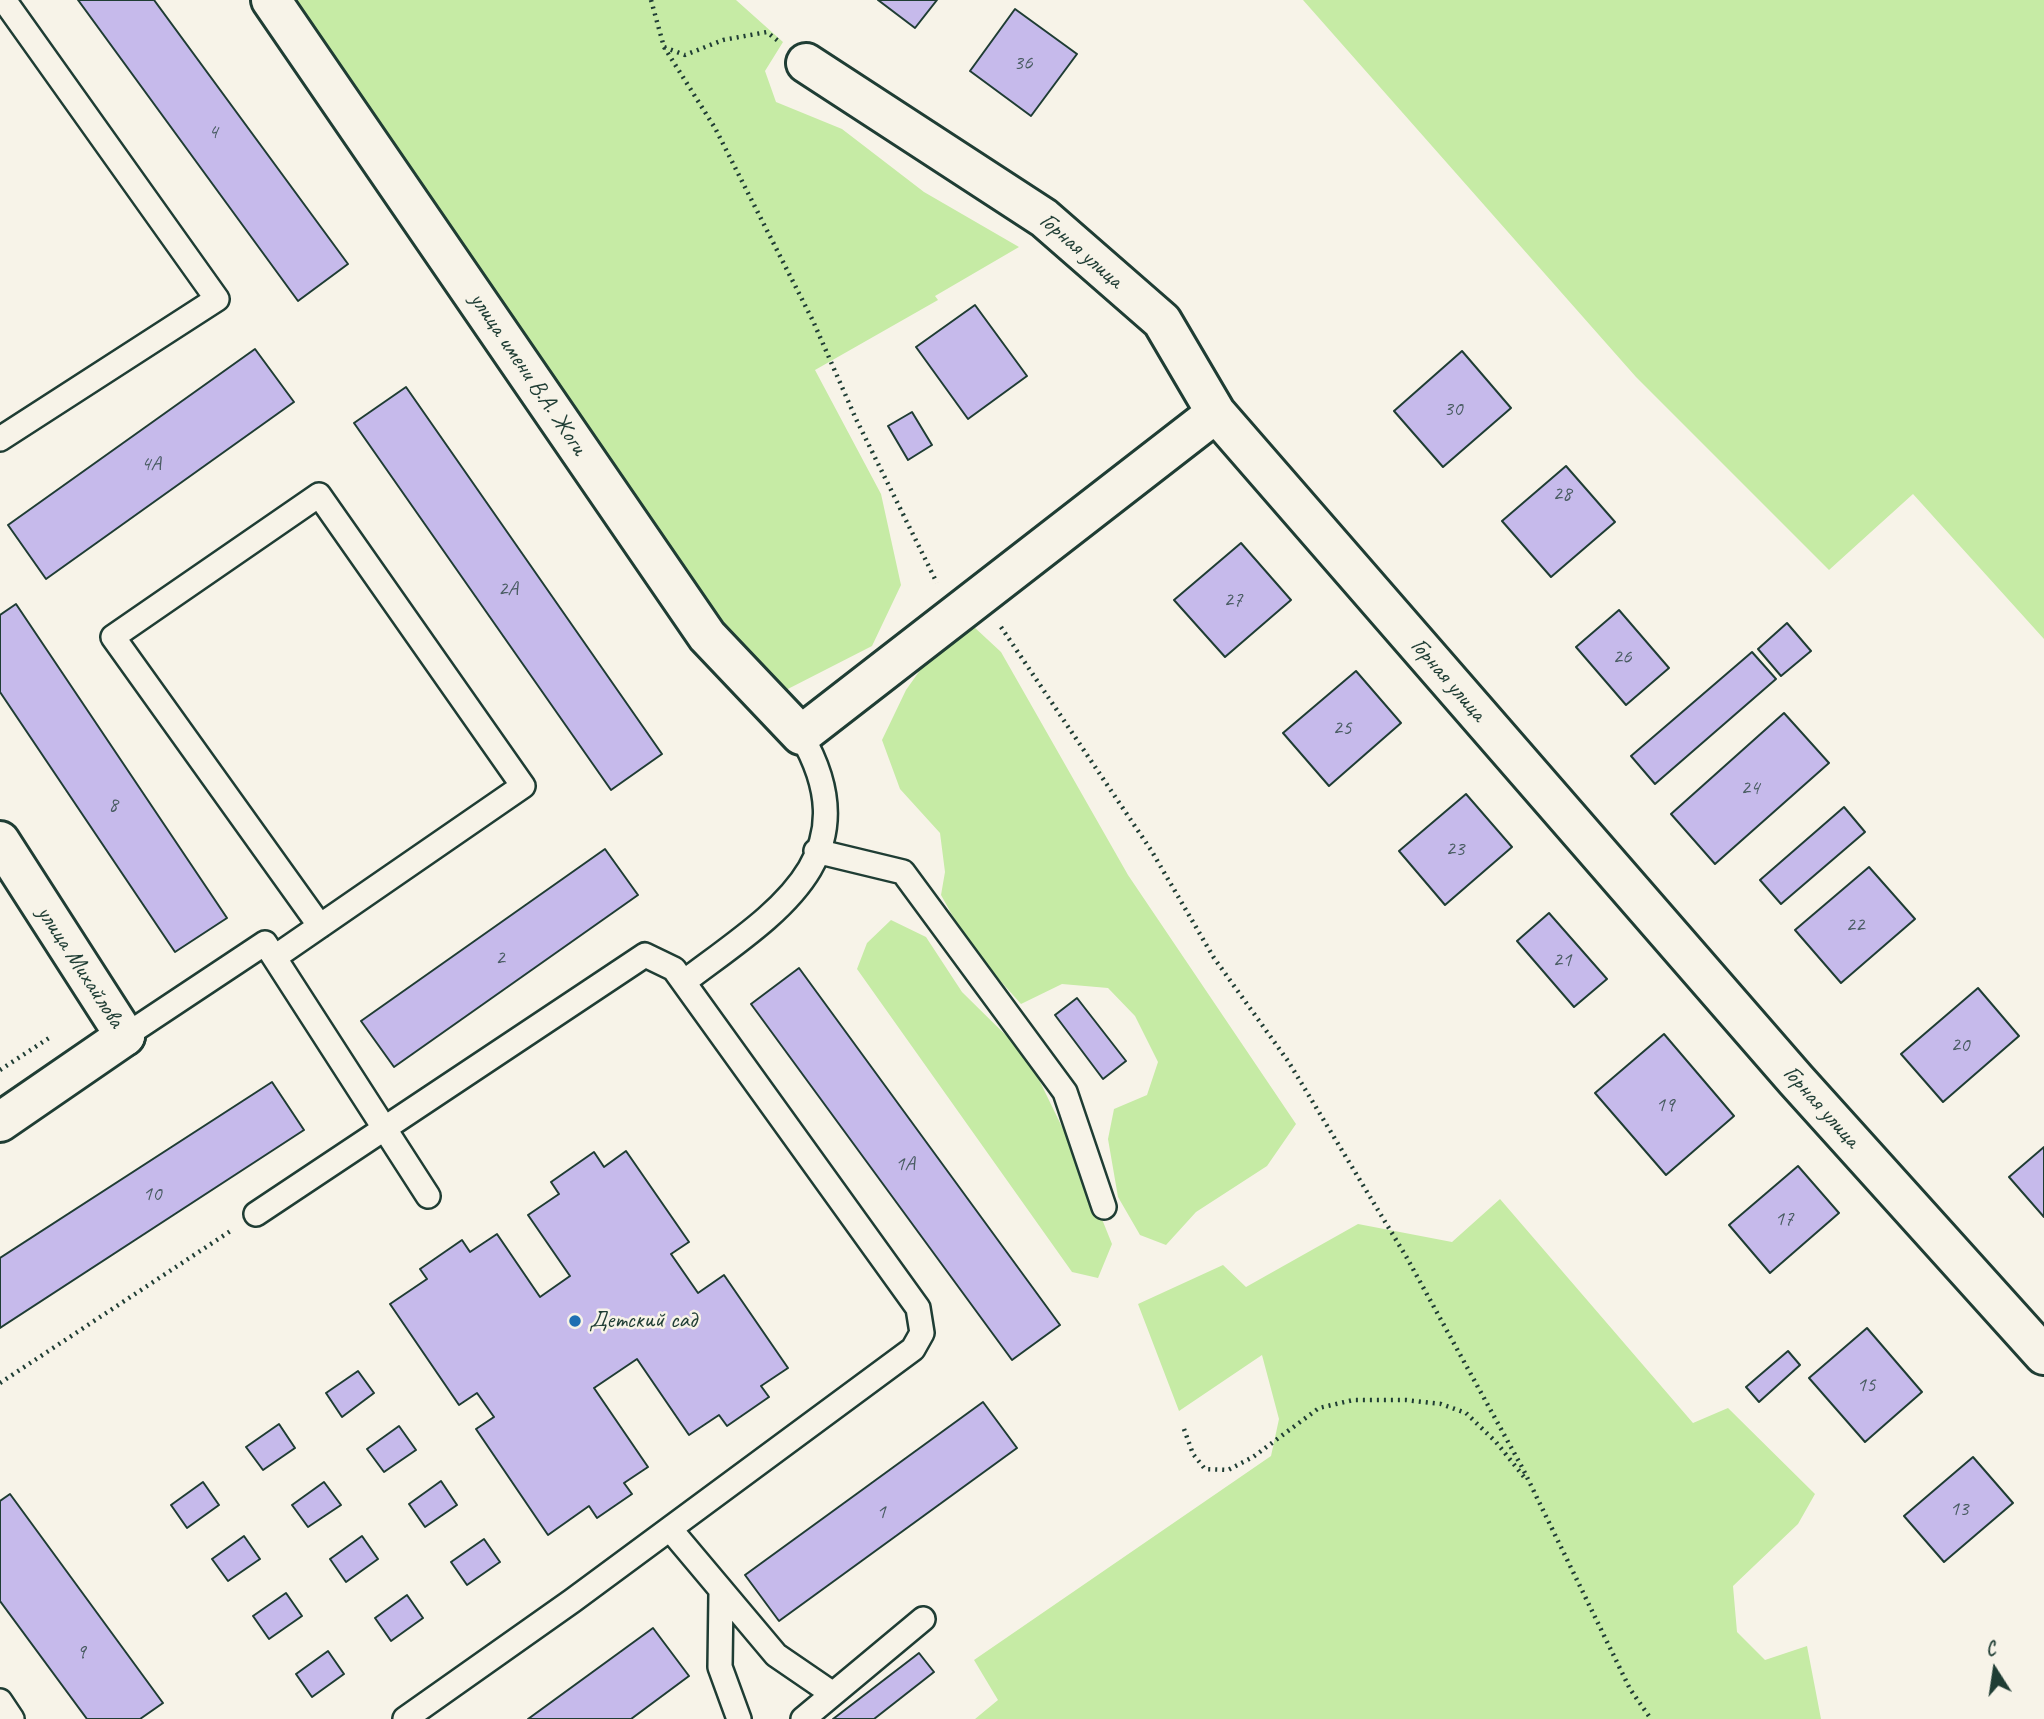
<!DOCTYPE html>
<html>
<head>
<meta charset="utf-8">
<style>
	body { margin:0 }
	#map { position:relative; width:2044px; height:1719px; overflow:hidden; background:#f7f3e8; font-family:Caveat,sans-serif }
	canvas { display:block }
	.north { position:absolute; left:1960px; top:1635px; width:70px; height:70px; -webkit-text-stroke:5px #f7f3e8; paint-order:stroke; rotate:348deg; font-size:19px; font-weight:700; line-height:28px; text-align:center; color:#1f3d34 }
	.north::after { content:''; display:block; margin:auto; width:24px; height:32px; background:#1f3d34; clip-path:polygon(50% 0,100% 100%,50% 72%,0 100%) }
</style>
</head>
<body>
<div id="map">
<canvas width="2044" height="1719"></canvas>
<div class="north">С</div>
</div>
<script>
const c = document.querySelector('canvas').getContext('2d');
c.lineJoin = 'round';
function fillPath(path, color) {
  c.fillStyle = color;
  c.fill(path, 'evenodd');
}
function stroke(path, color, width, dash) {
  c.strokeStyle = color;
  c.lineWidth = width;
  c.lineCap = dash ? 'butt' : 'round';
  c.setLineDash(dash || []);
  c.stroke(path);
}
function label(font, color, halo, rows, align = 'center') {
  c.font = font + ' Caveat,sans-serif';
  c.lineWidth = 5;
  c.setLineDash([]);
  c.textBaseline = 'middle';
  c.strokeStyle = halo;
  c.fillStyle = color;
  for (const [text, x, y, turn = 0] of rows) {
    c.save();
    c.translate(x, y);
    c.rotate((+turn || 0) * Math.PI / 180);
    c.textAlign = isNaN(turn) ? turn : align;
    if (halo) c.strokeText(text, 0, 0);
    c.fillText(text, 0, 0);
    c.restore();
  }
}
fillPath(new Path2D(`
	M 282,0 L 736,0 L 783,42 L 765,71 L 776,102 L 842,129 L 924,192 L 1019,247 L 935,296 L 938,300 L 815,370 L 881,494 L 901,585 L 872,646 L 780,693 L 738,652 Z
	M 1303,0 L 2044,0 L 2044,639 L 1913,494 L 1829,570 L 1636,377 Z
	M 973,626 L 1001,652 L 1128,875 L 1296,1124 L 1267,1166 L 1196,1212 L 1166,1245 L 1140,1235 L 1118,1197 L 1108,1139 L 1114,1109 L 1147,1095 L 1158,1062 L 1135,1016 L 1108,988 L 1062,984 L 1021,1004 L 970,947 L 941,895 L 945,872 L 940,833 L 900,789 L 882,740 L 906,690 L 940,642 Z
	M 891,920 L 926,937 L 962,992 L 1028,1057 L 1079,1162 L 1112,1244 L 1098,1278 L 1072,1272 L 857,969 L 867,943 Z
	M 1500,1199 L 1693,1423 L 1728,1408 L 1815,1494 L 1798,1524 L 1733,1586 L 1737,1632 L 1765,1660 L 1807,1646 L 1821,1719 L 975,1719 L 998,1700 L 974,1660 L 1271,1456 L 1279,1419 L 1262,1355 L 1179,1411 L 1138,1304 L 1223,1265 L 1246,1287 L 1358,1224 L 1452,1242 Z`), '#c6eba5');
const building = new Path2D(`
	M 78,0 L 154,0 L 348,264 L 298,301 Z
	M 878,0 L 937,0 L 915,28 Z
	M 1015,9 L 1077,54 L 1031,116 L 970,71 Z
	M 975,305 L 1027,376 L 968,419 L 916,347 Z
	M 255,349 L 294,402 L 46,579 L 8,525 Z
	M 1462,351 L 1511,408 L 1443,467 L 1394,411 Z
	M 406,387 L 662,754 L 611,790 L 354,423 Z
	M 912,412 L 932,445 L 908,460 L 888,426 Z
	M 1566,466 L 1615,522 L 1551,577 L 1502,521 Z
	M 1241,543 L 1291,600 L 1225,657 L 1174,600 Z
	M 16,604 L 227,918 L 175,952 L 0,692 L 0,615 Z
	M 1619,610 L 1669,668 L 1626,705 L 1576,647 Z
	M 1787,623 L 1811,651 L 1781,676 L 1758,649 Z
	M 1752,652 L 1776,679 L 1655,784 L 1631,756 Z
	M 1356,671 L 1401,723 L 1329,786 L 1283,733 Z
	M 1784,713 L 1829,763 L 1715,864 L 1671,814 Z
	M 1466,794 L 1512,847 L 1445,905 L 1399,851 Z
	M 1844,807 L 1865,832 L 1781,904 L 1760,880 Z
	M 605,849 L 638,895 L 394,1067 L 361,1021 Z
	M 1869,867 L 1915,919 L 1841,983 L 1795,930 Z
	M 1549,913 L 1607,979 L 1574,1007 L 1517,941 Z
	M 799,968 L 1060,1325 L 1012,1360 L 751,1004 Z
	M 1978,988 L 2019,1036 L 1943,1102 L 1901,1054 Z
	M 1077,998 L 1126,1061 L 1103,1079 L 1055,1015 Z
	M 1664,1034 L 1734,1116 L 1666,1175 L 1595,1093 Z
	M 272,1082 L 304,1130 L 0,1328 L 0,1258 Z
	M 2044,1147 L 2044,1217 L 2009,1177 Z
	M 626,1151 L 689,1242 L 671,1254 L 698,1293 L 724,1275 L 788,1368 L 761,1386 L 769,1397 L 727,1426 L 719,1415 L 689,1435 L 637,1359 L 594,1388 L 648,1467 L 624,1483 L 632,1494 L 597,1518 L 589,1506 L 548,1535 L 476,1429 L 494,1417 L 477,1393 L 459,1405 L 390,1304 L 427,1279 L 420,1269 L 462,1240 L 470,1252 L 497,1234 L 540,1297 L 570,1276 L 528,1215 L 559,1194 L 551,1182 L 594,1152 L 604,1167 Z
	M 1798,1166 L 1839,1213 L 1770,1273 L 1729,1225 Z
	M 1867,1328 L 1922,1392 L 1865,1442 L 1809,1378 Z
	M 1788,1351 L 1800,1365 L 1759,1402 L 1746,1387 Z
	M 358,1371 L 374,1393 L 342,1417 L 326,1393 Z
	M 983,1402 L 1017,1448 L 779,1621 L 745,1575 Z
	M 279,1424 L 295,1448 L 263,1470 L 246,1447 Z
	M 399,1426 L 416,1450 L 384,1472 L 367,1449 Z
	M 1973,1457 L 2013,1503 L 1944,1562 L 1904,1516 Z
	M 441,1481 L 457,1505 L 425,1527 L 409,1504 Z
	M 203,1482 L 219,1505 L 187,1528 L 171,1505 Z
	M 324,1482 L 341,1505 L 308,1527 L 292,1505 Z
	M 10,1494 L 163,1703 L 140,1719 L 87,1719 L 0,1601 L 0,1501 Z
	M 244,1536 L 260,1559 L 228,1581 L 212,1559 Z
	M 362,1536 L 378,1559 L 346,1582 L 330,1559 Z
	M 484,1539 L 500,1562 L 467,1585 L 451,1562 Z
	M 286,1593 L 302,1616 L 269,1639 L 253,1616 Z
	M 407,1595 L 423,1618 L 391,1641 L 375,1618 Z
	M 653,1628 L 689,1676 L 631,1719 L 528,1719 Z
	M 328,1651 L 344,1674 L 312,1697 L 296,1674 Z
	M 919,1653 L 934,1672 L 874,1719 L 833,1719 Z`);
fillPath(building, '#c6baeb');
stroke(building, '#1f3d34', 2);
const service = new Path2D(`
	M 0,439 L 217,299 L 4,0
	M 816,851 L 903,872 L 1065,1092 L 1104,1207
	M 275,957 L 523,786 L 319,495 L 113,637 L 320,926
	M 684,982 C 772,915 873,859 801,735
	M 125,1036 L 265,943 L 428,1196
	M 256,1214 L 645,955 L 674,969 L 918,1308 L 922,1333 L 913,1349 L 572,1601 L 405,1719
	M 670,1529 L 776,1655 L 833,1694
	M 721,1594 L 720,1667 L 739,1719
	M 0,1701 L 12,1719
	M 803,1719 L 923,1619`);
const minor = new Path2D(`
	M 271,0 L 707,636 L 801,735 L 1216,413
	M 806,63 L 1044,218 L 1162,321 L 1216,413 L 1796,1080 L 2044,1355
	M 0,841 L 125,1036`);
const tertiary = new Path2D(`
	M 0,1122 L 125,1036`);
stroke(service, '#1f3d34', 28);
stroke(minor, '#1f3d34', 44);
stroke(tertiary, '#1f3d34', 44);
stroke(new Path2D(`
	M 651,0 L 664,47 L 685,55 L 723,40 L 767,32 L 778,41
	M 664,47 L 715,128 L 813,321 L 856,419 L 937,583
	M 1001,627 L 1151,850 L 1214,958 L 1288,1061 L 1407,1258 L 1523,1469 L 1630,1689 L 1651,1719
	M 0,1070 L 52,1036
	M 0,1383 L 232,1230
	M 1184,1429 L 1193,1454 L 1205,1469 L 1228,1470 L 1253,1457 L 1319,1408 L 1353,1400 L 1406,1400 L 1441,1404 L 1466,1413 L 1496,1442 L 1524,1477`), '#1f3d34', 4.5, [2, 5]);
stroke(service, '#f7f3e8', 23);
stroke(minor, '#f7f3e8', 38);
stroke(tertiary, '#f7f3e8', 38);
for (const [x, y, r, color] of [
	[575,1321,7,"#1f6fb2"]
]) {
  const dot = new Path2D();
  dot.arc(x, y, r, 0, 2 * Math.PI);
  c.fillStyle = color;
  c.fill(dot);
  stroke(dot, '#f7f3e8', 2.5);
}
label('21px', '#495c62', null, [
	["36",1023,63],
	["4",213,132],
	["30",1453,409],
	["4А",151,464],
	["28",1562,494],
	["2А",508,589],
	["27",1233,600],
	["26",1622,657],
	["25",1342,728],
	["24",1750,788],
	["8",113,805],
	["23",1455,849],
	["22",1855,925],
	["2",500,958],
	["21",1562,960],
	["20",1960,1045],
	["19",1665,1105],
	["1А",905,1164],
	["10",152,1194],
	["17",1784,1219],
	["15",1866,1385],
	["13",1959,1509],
	["1",881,1512],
	["9",81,1652]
]);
label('24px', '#1f3d34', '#f7f3e8', [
	["Горная улица",1081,251,41],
	["улица имени В.А. Жоги",528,374,56],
	["Горная улица",1448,680,49],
	["улица Михайлова",80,967,57],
	["Горная улица",1821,1107,48]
]);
label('24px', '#1f3d34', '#f7f3e8', [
	["Детский сад",589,1321]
], 'left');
</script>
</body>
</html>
